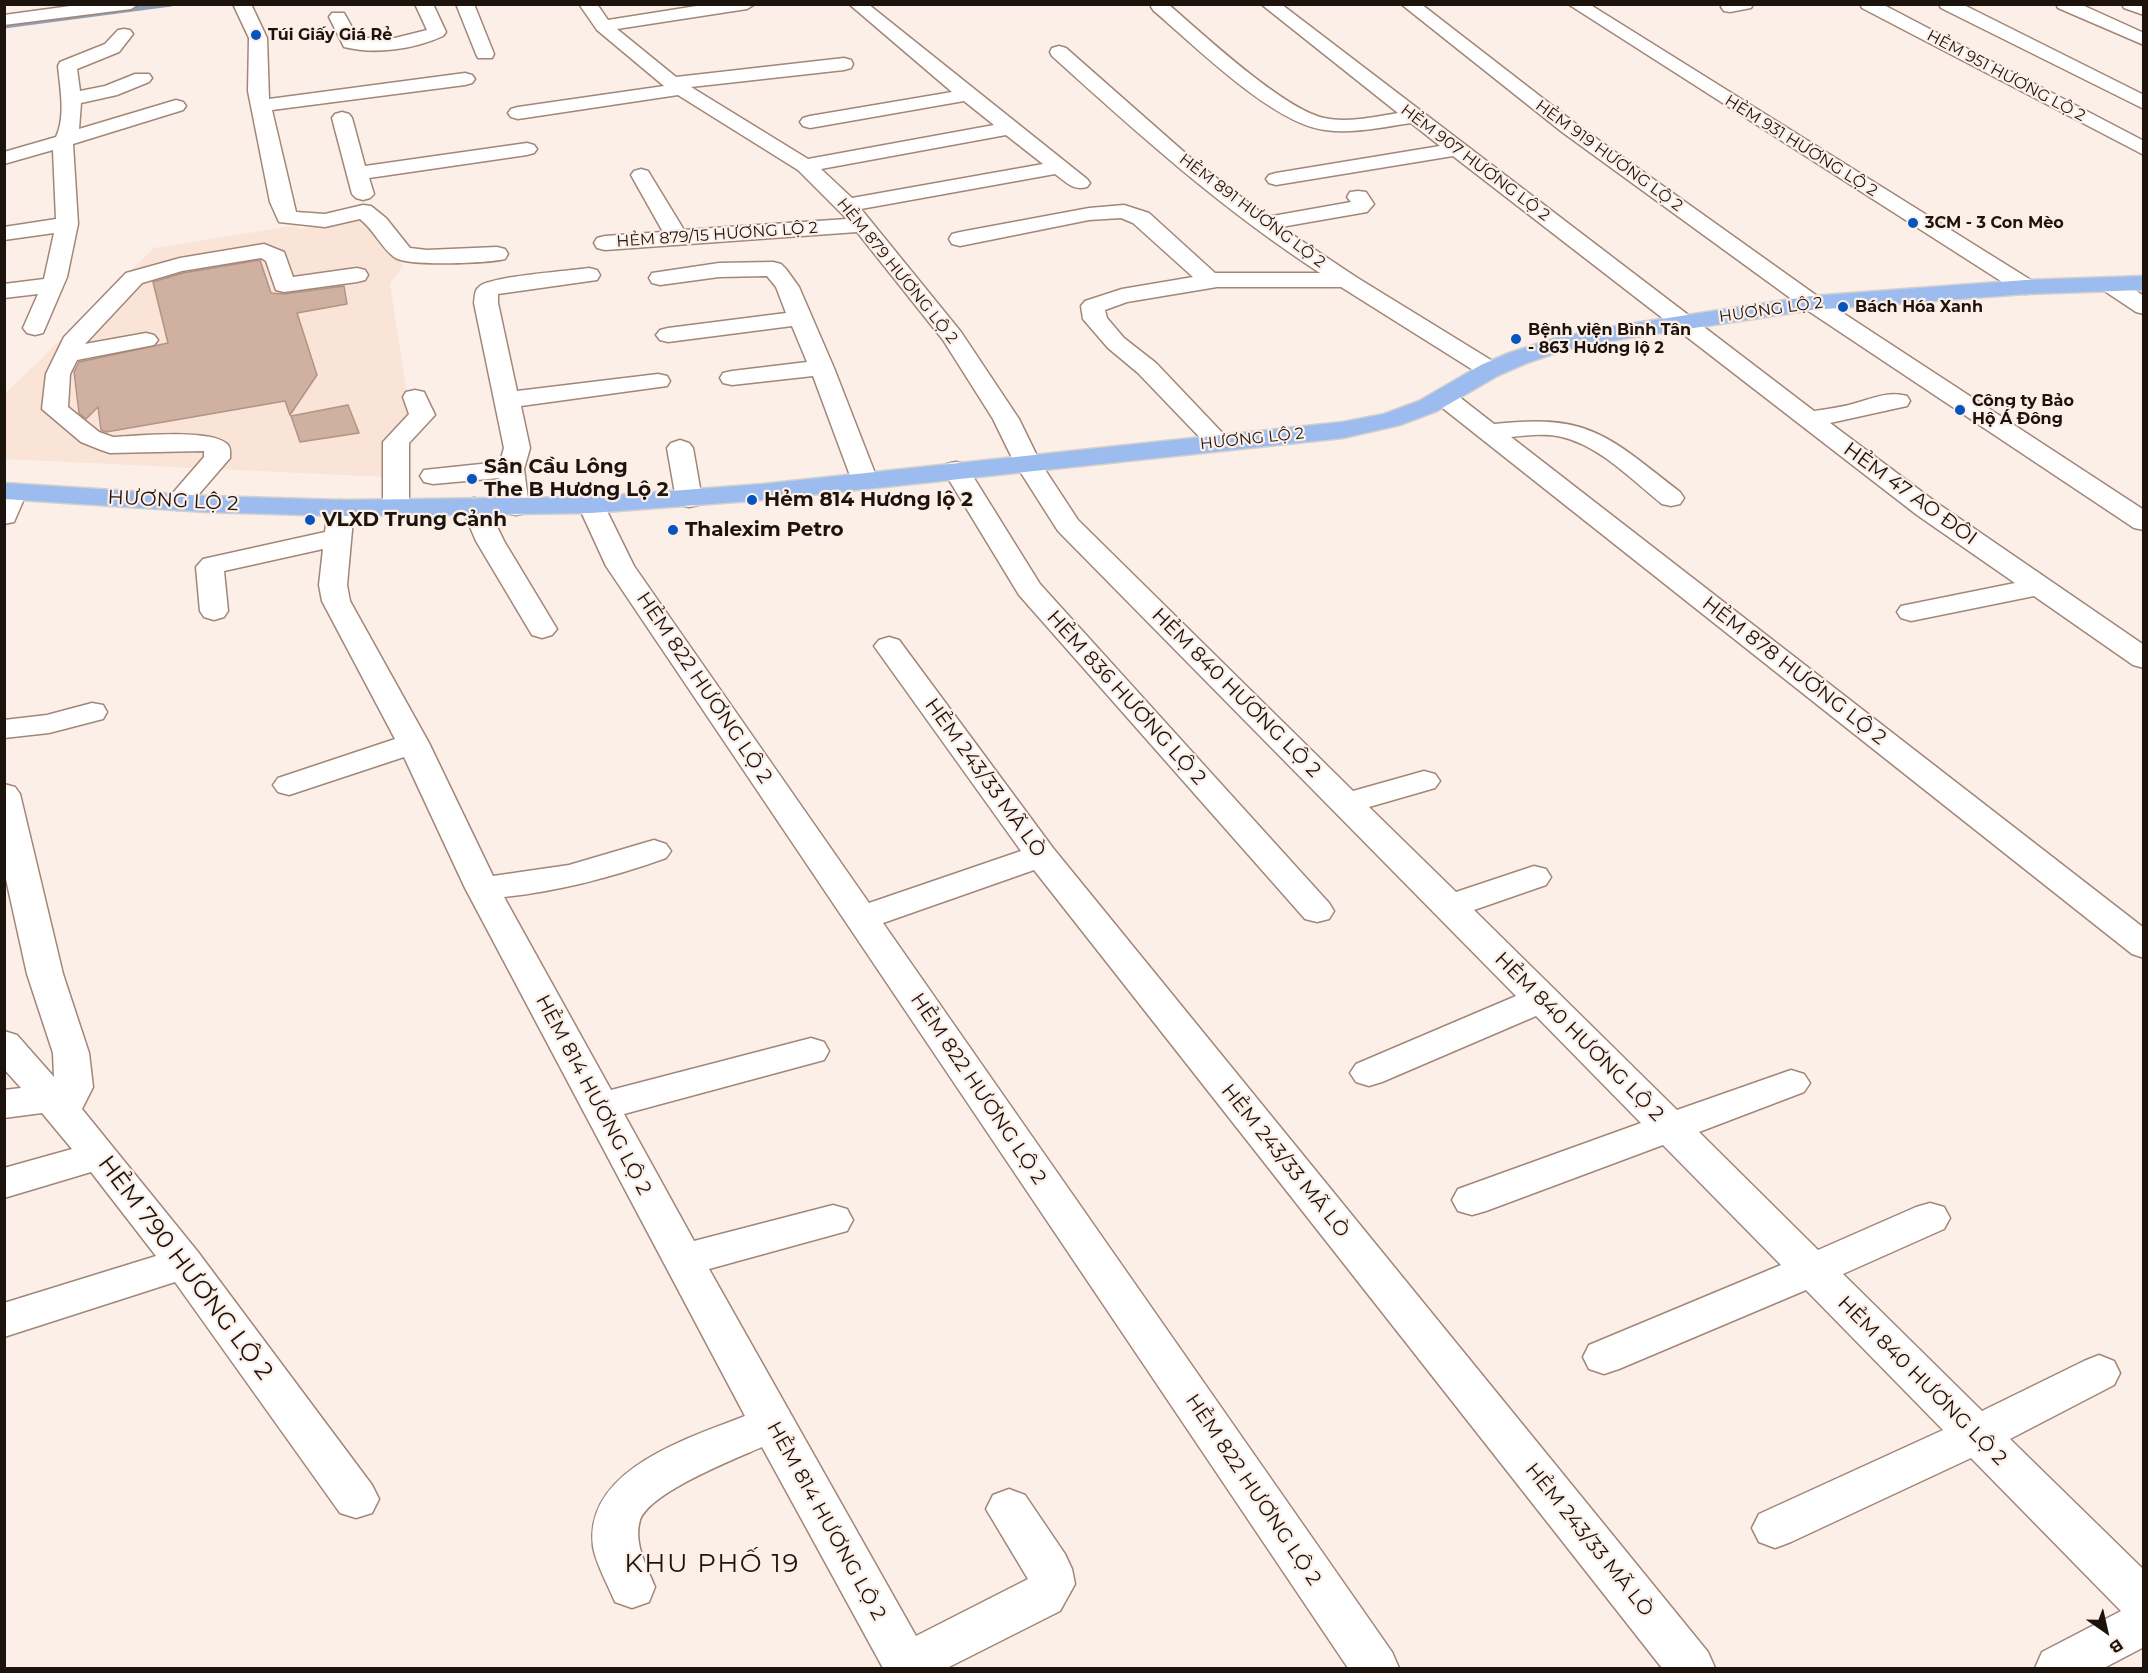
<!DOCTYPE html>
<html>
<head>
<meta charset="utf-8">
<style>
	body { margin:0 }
	#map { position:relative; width:2148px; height:1673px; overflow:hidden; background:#fbefe8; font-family:Montserrat,sans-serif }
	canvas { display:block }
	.frame { position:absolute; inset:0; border:6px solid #1d130d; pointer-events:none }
	.north { position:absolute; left:2076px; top:1601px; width:60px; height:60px; -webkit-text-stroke:4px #fbefe8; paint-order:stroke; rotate:146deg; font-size:16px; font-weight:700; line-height:24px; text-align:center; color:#1d130d }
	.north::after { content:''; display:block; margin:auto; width:21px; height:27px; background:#1d130d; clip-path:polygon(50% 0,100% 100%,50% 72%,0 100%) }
</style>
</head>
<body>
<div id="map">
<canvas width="2148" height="1673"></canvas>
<div class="frame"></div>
<div class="north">B</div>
</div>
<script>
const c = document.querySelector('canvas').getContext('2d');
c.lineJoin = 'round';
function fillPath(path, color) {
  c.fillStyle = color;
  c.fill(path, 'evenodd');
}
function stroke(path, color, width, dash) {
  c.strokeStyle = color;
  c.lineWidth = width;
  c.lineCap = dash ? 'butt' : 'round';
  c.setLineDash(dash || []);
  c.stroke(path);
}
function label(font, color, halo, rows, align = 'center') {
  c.font = font + ' Montserrat,sans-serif';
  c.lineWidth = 4.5;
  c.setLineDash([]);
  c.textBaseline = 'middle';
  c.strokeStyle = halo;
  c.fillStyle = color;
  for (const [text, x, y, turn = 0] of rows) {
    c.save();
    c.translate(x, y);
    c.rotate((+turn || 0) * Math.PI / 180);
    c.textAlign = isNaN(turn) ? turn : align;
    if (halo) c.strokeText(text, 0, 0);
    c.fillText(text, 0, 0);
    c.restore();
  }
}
fillPath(new Path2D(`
	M 365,219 L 403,266 L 390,284 L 411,420 L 387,477 L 5,459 L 5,394 L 154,248 L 293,226 L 301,229 Z`), '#fae3d7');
stroke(new Path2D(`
	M 4,26 L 171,4`), '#8e9fba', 5);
const building = new Path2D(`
	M 260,260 L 271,293 L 284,294 L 344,286 L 347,304 L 297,313 L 317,375 L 290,415 L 285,401 L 106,432 L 101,430 L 98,407 L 86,419 L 79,413 L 74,372 L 79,362 L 168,343 L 153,282 L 183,273 Z
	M 348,405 L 359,433 L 300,442 L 291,416 Z`);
fillPath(building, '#d0b0a0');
stroke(building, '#b19485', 1.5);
const minor = new Path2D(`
	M 85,4 L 139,4 L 131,9 L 4,25 L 4,15 Z
	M 233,4 L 251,4 L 267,38 L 269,99 L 465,73 L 472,75 L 475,79 L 472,83 L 465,85 L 272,110 L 296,212 L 325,214 L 363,205 L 371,206 L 386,218 L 410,248 L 427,250 L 497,247 L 505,249 L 508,254 L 505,259 C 488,263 406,267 394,257 C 381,247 374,230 360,219 L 325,227 L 279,222 L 270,202 L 248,91 L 249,38 Z
	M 415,4 L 433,4 L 446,32 L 443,36 C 415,49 376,55 344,47 L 329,17 L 332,13 L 344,13 L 358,38 L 395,38 L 427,30 Z
	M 456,4 L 474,4 L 494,54 L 492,58 L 478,58 L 476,54 Z
	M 579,4 L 597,4 L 608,20 L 709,4 L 755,4 L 747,9 L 617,29 L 676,77 L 844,58 L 851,60 L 853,64 L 851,68 L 844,70 L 691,87 L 808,159 L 994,125 L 964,101 L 810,128 L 803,126 L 800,122 L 803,118 L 810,116 L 952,92 L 849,4 L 868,4 L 1087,179 L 1090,183 L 1087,187 C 1073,191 1066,182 1055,174 L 861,209 L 961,332 L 1019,419 L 1040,462 L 1078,520 L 1353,791 L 1424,771 L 1435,774 L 1440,781 L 1435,788 L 1369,807 L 1456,892 L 1534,866 L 1546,869 L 1551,877 L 1546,885 L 1474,910 L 1677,1110 L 1791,1070 L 1804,1074 L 1810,1083 L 1804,1092 L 1699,1132 L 1818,1250 L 1916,1207 L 1930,1203 L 1944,1207 L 1950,1218 L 1944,1229 L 1843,1274 L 1982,1411 L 2084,1361 L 2099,1355 L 2114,1361 L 2120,1373 L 2114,1385 L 2010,1439 L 2144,1570 L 2144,1647 L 2104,1668 L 2035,1668 L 2042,1652 L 2121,1611 L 1971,1458 L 1791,1542 L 1775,1548 L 1759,1542 L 1752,1528 L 1759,1514 L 1943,1430 L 1806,1290 L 1619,1369 L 1604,1374 L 1589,1369 L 1583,1357 L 1589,1345 L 1781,1265 L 1663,1145 L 1486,1211 L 1472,1215 L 1458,1211 L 1452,1200 L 1458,1189 L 1641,1123 L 1536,1016 L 1382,1082 L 1369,1086 L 1356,1082 L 1350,1073 L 1356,1064 L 1516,996 L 1058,531 L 1014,462 L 993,419 L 943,340 L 857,232 L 605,250 L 597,248 L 594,243 L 597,238 L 605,236 L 663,232 L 631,175 L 634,171 L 641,169 L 648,171 L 684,230 L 847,219 L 798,170 L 678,95 L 518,119 L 511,117 L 508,113 L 511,109 L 518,107 L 664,86 L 597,30 ZM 1006,135 L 1043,164 L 852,198 L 821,169 Z
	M 1153,4 L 1168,4 C 1203,34 1283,109 1324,118 C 1347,123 1375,117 1398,113 L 1261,4 L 1281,4 L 1814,411 C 1828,409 1843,407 1856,403 C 1874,398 1888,391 1907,396 L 1910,401 L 1907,406 L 1830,423 L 1937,503 L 2144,645 L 2144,668 L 2133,665 L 2034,596 L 1911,621 L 1901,618 L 1897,612 L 1901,606 L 2015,583 L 1917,515 L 1453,156 L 1276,185 L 1269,183 L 1266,179 L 1269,175 L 1276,173 L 1440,146 L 1411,123 C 1383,127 1353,134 1325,130 C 1273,124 1194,45 1154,11 L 1151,7 Z
	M 1401,4 L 1421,4 L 1576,124 L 1820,298 L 2144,510 L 2144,530 L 2134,528 L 1804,308 L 1562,132 Z
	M 1568,4 L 1589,4 L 2034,282 L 2037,287 L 2034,292 L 2026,294 L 2018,292 Z
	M 1723,4 L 1753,4 L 1751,8 L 1730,12 L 1724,11 L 1721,7 Z
	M 1860,4 L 1882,4 L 2144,141 L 2144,155 L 1862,8 Z
	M 1939,4 L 1962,4 L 2144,95 L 2144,109 L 1941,8 Z
	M 2056,4 L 2080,4 L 2144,33 L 2144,45 L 2058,8 Z
	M 2122,4 L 2144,4 L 2144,15 L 2124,8 Z
	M 124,29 L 130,30 L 133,34 L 119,52 L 77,69 L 80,91 L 105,86 L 135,74 L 149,74 L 152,78 L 149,82 L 117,95 L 81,103 L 79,129 L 176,100 L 183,102 L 186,106 L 183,110 L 73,144 L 78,224 L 67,277 L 43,333 L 35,335 L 27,333 L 23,328 L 38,294 L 4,298 L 4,284 L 44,279 L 54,233 L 4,240 L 4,227 L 56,219 L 53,150 L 4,164 L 4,152 L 56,137 C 66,117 60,87 58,66 L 60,62 L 105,44 L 118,30 Z
	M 1059,46 L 1066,48 L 1192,159 L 1267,217 L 1351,202 L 1347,197 L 1350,192 L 1358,191 L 1366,192 L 1374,204 L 1367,212 L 1281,227 L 1356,277 L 1499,365 L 1502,370 L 1499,375 L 1490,377 L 1481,375 L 1341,287 L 1217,287 L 1127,302 L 1105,310 L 1107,318 L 1124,338 L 1156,363 L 1231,442 L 1227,447 L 1218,450 L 1209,447 L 1138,373 L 1108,348 L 1083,319 L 1081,306 L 1085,301 L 1122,289 L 1193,277 L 1133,223 L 1121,218 L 1089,220 L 960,246 L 952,244 L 949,239 L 952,234 L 960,232 L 1089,208 L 1124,205 L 1149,213 L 1215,273 L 1320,273 C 1223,210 1138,134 1052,56 L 1050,52 L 1052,48 Z
	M 342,112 L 349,114 L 352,118 L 365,166 L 527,143 L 534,145 L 537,149 L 534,153 L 527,155 L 369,178 L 374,194 L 370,198 L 363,200 L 356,198 L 352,194 L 332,118 L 335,114 Z
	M 264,244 L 284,252 L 293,277 L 357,268 L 365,270 L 368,275 L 365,280 L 357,282 L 284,292 L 276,290 L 266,261 L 261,258 L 182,271 L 142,283 L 85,344 L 146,333 L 154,335 L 158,340 L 154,345 L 77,360 L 70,374 L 68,407 L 99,432 L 113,437 C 136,436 214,428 228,445 C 231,449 230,453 230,458 L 187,508 L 178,510 L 169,508 L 165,502 L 204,457 L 204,451 L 110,453 L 101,450 L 81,442 L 42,409 L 46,374 L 64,337 L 126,273 L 180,258 Z
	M 773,262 L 781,264 L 786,269 L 799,287 L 834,368 L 878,481 L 874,487 L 865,489 L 856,487 L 852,481 L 813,376 L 732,385 L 723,383 L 720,378 L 723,373 L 732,371 L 807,362 L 792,326 L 668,342 L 660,340 L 656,335 L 660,330 L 668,328 L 786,313 L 776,287 L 767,276 L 719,277 L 660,285 L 652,283 L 649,278 L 652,273 L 719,263 Z
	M 589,268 L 597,270 L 600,275 L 597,280 L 498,294 L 498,303 L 517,391 L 658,374 L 667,376 L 670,381 L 667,386 L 521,406 L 530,448 L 524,469 L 529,507 L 526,513 L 516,515 L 506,513 L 503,507 L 499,478 L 433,484 L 424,482 L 420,476 L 424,470 L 500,462 L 504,448 L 474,303 C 475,297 474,290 480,286 C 493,276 569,271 589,268 Z
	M 2111,278 L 2119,280 L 2144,296 L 2144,314 L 2136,312 L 2103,290 L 2100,285 L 2103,280 Z
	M 415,390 L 424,392 L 435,415 L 409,443 L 409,508 L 406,514 L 396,516 L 386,514 L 383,508 L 383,442 L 409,414 L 403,397 L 406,392 Z
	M 1444,390 L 1453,392 L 1494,424 C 1590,413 1609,437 1680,492 L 1684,498 L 1680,504 L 1671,506 L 1662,504 C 1632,480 1600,446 1562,437 C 1546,433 1528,435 1511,437 L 2144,928 L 2144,958 L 2132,954 L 1435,402 L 1432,397 L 1435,392 Z
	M 680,440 L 689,443 L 693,448 L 702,499 L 698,505 L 689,507 L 680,505 L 676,499 L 667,448 L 671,443 Z
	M 956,462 L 965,464 L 969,470 L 1040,584 L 1329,903 L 1334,911 L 1329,919 L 1317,922 L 1305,919 L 1019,595 L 943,470 L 947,464 Z
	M 14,484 L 23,486 L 27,492 L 14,522 L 4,524 L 4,486 Z
	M 591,497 L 601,499 L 604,505 L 634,566 L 869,903 L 1021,851 L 874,646 L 879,640 L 889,637 L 899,640 L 1053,848 L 1708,1652 L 1715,1668 L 1662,1668 L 1034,870 L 883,923 L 1392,1652 L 1399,1668 L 1348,1668 L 606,566 L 578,505 L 581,499 Z
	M 474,498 L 484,500 L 504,541 L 557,629 L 552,635 L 542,638 L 532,635 L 476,541 L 461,506 L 464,500 Z
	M 341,500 L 351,502 L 354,508 L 347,585 L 350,601 L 429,743 L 493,876 L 569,865 L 654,840 L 666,844 L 671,851 L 666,858 C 613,877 560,891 504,897 L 611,1090 L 811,1038 L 824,1042 L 829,1051 L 824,1060 L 624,1114 L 694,1241 L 833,1205 L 847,1209 L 853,1220 L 847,1231 L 709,1269 L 916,1636 L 1028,1579 L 986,1509 L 993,1495 L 1009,1489 L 1025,1495 L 1065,1554 L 1072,1569 L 1075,1584 L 1060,1611 L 947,1668 L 883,1668 L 762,1447 C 735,1459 650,1492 640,1520 C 633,1543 647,1567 655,1587 L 649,1602 L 632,1608 L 615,1602 C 609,1587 595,1562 593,1546 C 584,1469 689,1438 745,1416 L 465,888 L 404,757 L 289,795 L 278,792 L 273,785 L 278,778 L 395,739 L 322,601 L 319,585 L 323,549 L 224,571 L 228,611 L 224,617 L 214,620 L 204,617 L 200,611 L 196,567 L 203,559 L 325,532 L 328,508 L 331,502 Z
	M 92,703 L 103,705 L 107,712 L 103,719 L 49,733 L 4,738 L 4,720 L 47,715 Z
	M 4,784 L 15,787 L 20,794 L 63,974 L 89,1053 L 93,1087 L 82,1109 L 198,1252 L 372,1485 L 379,1499 L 372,1513 L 356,1518 L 340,1513 L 175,1282 L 4,1337 L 4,1303 L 156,1256 L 91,1172 L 4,1198 L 4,1168 L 72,1149 L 42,1113 L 4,1118 L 4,1090 L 21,1088 L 4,1069 L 4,1031 L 17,1035 L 54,1077 L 53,1053 L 27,974 L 4,870 Z`);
const major = new Path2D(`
	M 2144,276 L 2144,290 L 2026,294 L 1812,310 L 1622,339 L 1568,349 L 1527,363 L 1499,375 L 1437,411 L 1400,425 L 1343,438 L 763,500 L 591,513 L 341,516 L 207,512 L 4,499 L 4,483 L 207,496 L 341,500 L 591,497 L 763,484 L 1343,422 L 1384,414 L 1419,401 L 1481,365 L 1509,353 L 1555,338 L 1622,325 L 1812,296 L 2026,280 Z`);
stroke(minor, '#a28677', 3);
stroke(major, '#d2d0cf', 3);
fillPath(minor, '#fff');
fillPath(major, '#9cbcef');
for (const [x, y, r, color] of [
	[256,35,6,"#0654be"],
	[1913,223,6,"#0654be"],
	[1843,307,6,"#0654be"],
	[1516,339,6,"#0654be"],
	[1960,410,6,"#0654be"],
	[472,479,6,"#0654be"],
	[752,500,6,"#0654be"],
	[310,520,6,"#0654be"],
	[673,530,6,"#0654be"]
]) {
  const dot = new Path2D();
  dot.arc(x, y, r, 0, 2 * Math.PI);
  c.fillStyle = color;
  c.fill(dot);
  stroke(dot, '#fbefe8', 2);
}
label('bold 16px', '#1d130d', '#fbefe8', [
	["Túi Giấy Giá Rẻ",268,35],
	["3CM - 3 Con Mèo",1925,223],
	["Bách Hóa Xanh",1855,307],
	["Bệnh viện Bình Tân",1528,330],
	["- 863 Hương lộ 2",1528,348],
	["Công ty Bảo",1972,401],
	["Hộ Á Đông",1972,419]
], 'left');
label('16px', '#1d130d', '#fbefe8', [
	["HẺM 951 HƯƠNG LỘ 2",2006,76,28],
	["HẺM 931 HƯƠNG LỘ 2",1801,146,32],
	["HẺM 919 HƯƠNG LỘ 2",1609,156,36],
	["HẺM 907 HƯƠNG LỘ 2",1475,163,37],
	["HẺM 891 HƯƠNG LỘ 2",1252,211,37],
	["HẺM 879/15 HƯƠNG LỘ 2",717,235,-4],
	["HẺM 879 HƯƠNG LỘ 2",897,271,51],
	["HƯƠNG LỘ 2",1771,310,-8],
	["HƯƠNG LỘ 2",1252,439,-6]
]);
label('bold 20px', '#1d130d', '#fbefe8', [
	["Sân Cầu Lông",484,467],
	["The B Hương Lộ 2",484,490],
	["Hẻm 814 Hương lộ 2",764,500],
	["VLXD Trung Cảnh",322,520],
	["Thalexim Petro",685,530]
], 'left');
label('20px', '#1d130d', '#fbefe8', [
	["HẺM 47 AO ĐÔI",1910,494,36],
	["HƯƠNG LỘ 2",173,501,3],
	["HẺM 878 HƯƠNG LỘ 2",1794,671,38],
	["HẺM 822 HƯƠNG LỘ 2",704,688,56],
	["HẺM 840 HƯƠNG LỘ 2",1236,693,45],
	["HẺM 836 HƯƠNG LỘ 2",1126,698,48],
	["HẺM 243/33 MÃ LÒ",985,778,54],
	["HẺM 840 HƯƠNG LỘ 2",1579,1037,45],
	["HẺM 822 HƯƠNG LỘ 2",978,1089,56],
	["HẺM 814 HƯƠNG LỘ 2",593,1095,62],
	["HẺM 243/33 MÃ LÒ",1285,1161,51],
	["HẺM 840 HƯƠNG LỘ 2",1922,1381,45],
	["HẺM 822 HƯƠNG LỘ 2",1253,1490,56],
	["HẺM 814 HƯƠNG LỘ 2",826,1521,61],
	["HẺM 243/33 MÃ LÒ",1589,1540,51]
]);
label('24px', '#1d130d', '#fbefe8', [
	["HẺM 790 HƯƠNG LỘ 2",185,1268,53]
]);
c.letterSpacing = '1.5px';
label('26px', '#1d130d', '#fbefe8', [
	["KHU PHỐ 19",712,1564]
]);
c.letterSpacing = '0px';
</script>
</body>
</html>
